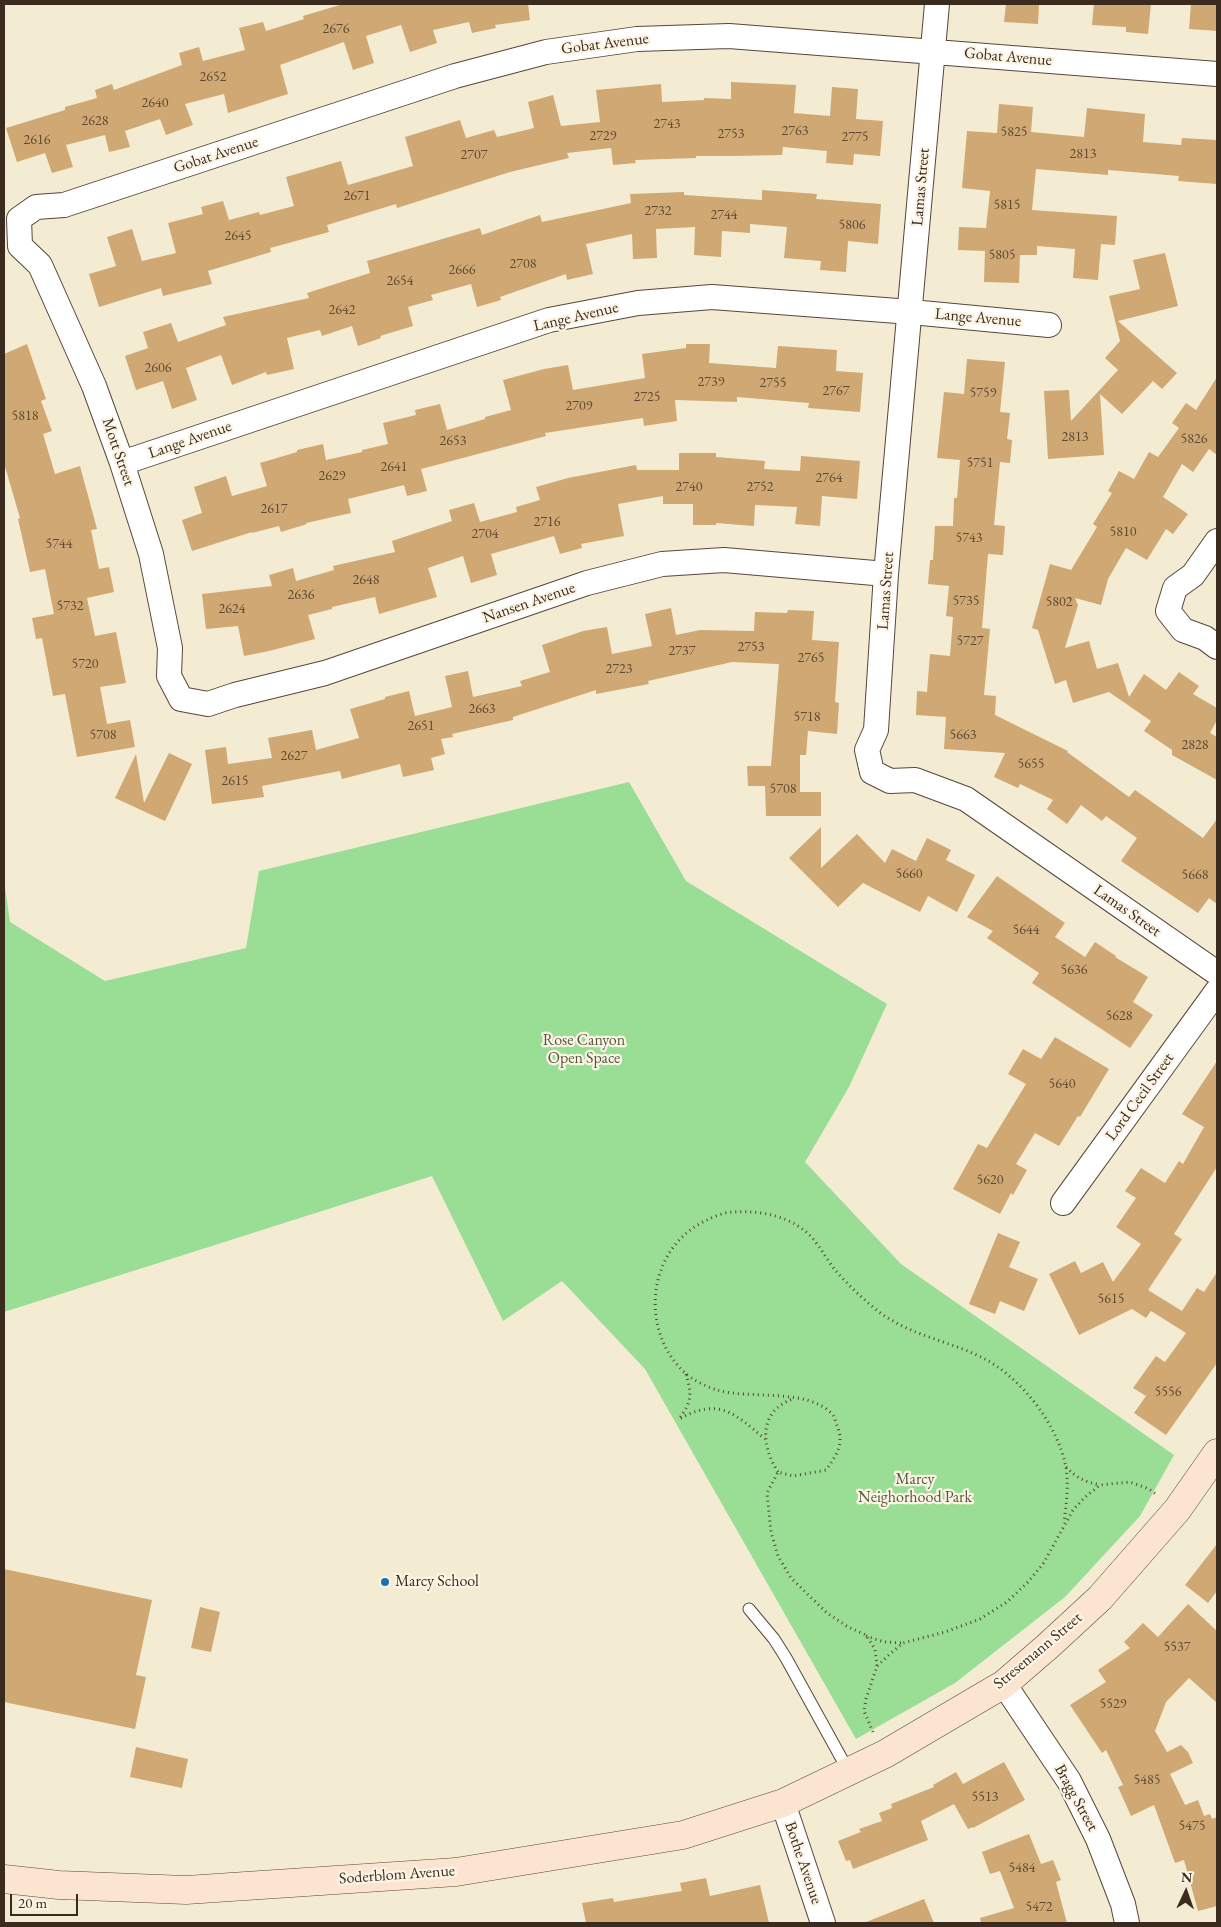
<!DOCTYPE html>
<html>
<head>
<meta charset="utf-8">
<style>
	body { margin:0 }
	#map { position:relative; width:1221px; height:1927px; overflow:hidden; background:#f3ecd3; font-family:"EB Garamond",serif }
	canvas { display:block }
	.frame { position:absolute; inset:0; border:5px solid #3b2a1e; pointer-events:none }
	.north { position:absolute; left:1161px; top:1867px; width:50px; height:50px; -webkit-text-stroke:4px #fcf5e5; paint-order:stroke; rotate:3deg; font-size:14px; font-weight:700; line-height:20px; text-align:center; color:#3b2a1e }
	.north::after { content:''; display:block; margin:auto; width:18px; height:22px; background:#3b2a1e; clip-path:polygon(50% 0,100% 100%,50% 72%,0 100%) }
	.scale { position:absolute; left:10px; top:1894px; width:68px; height:22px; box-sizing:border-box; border:2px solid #3b2a1e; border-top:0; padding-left:6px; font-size:15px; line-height:18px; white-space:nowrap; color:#3b2a1e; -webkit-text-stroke:4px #fcf5e5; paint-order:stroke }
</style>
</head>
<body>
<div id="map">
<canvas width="1221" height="1927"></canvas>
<div class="frame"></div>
<div class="north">N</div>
<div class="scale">20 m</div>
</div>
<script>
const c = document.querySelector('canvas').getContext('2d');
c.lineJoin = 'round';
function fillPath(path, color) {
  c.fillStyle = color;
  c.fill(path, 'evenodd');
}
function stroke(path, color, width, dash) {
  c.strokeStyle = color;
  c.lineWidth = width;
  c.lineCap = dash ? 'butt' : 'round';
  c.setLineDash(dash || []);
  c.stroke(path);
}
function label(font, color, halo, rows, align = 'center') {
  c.font = font + ' "EB Garamond",serif';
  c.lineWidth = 4.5;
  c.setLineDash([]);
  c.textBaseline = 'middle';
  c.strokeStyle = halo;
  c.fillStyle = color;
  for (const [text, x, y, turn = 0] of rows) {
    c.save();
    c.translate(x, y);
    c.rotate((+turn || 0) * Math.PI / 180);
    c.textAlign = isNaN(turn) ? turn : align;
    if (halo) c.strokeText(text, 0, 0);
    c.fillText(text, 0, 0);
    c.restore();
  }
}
fillPath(new Path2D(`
	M 629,782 L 686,881 L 887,1004 L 849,1087 L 805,1162 L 901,1264 L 1174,1455 L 1140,1516 L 1065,1597 L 955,1683 L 856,1739 L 645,1369 L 562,1281 L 503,1321 L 432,1176 L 4,1312 L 4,880 L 10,922 L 105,981 L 246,948 L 259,871 Z`), '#9add95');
fillPath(new Path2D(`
	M 343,4 L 528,4 L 530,20 L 495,25 L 496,28 L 472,33 L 469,22 L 433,30 L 437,43 L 410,52 L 401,25 L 366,36 L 374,63 L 353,70 L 344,42 L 280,65 L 288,94 L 228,113 L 224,94 L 185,104 L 193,125 L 166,135 L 160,119 L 125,131 L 130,147 L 109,152 L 105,135 L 66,145 L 73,167 L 52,173 L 45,153 L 17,162 L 6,128 L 65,110 L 65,107 L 97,98 L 95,90 L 112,84 L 114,90 L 182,65 L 179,53 L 199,47 L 203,61 L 245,50 L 239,28 L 263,22 L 266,31 L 304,19 L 303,16 Z
	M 1006,4 L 1039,4 L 1038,24 L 1004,22 Z
	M 1094,4 L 1151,4 L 1148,34 L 1126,32 L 1126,27 L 1092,25 Z
	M 1191,4 L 1217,4 L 1217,31 L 1189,29 Z
	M 731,82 L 796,85 L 794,113 L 830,116 L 832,87 L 858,89 L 856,119 L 883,121 L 880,156 L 854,154 L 853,165 L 826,163 L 827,151 L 783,147 L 782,155 L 734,156 L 696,156 L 696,158 L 635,160 L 636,163 L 613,165 L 611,148 L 567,153 L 569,158 L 510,172 L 397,208 L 396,204 L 327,225 L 329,232 L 270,248 L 271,252 L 208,271 L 212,284 L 163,296 L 161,288 L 99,307 L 89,274 L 116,266 L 107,237 L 132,229 L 142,261 L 176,253 L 168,223 L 203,214 L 201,207 L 223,201 L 229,220 L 259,212 L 260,215 L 294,206 L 286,177 L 341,161 L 348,185 L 413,166 L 405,137 L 460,120 L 466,138 L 494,130 L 497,137 L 534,128 L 528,102 L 553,95 L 561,126 L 600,122 L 596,90 L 661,84 L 662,102 L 704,100 L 704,98 L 731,99 Z
	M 999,104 L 1033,107 L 1031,132 L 1084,137 L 1087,108 L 1145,114 L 1143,142 L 1181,145 L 1182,138 L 1217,140 L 1217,184 L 1178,181 L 1179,176 L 1108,170 L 1108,175 L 1036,169 L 1032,210 L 1117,216 L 1115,245 L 1101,244 L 1098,280 L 1073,278 L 1075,249 L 1037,246 L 1037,255 L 1020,255 L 1019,283 L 984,282 L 985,251 L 958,250 L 959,227 L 986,228 L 990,191 L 962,188 L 967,131 L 997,133 Z
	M 762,190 L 817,194 L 816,199 L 881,204 L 878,244 L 848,241 L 846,272 L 820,270 L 821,261 L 784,258 L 787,227 L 750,224 L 750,233 L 722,231 L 721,257 L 694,255 L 695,227 L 656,229 L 657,258 L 633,259 L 632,234 L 586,244 L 593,274 L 567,280 L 566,274 L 500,297 L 501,300 L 477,307 L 471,284 L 431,295 L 433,300 L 408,307 L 413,326 L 380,336 L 381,338 L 358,346 L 352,326 L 322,336 L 320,330 L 287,338 L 294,369 L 267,375 L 266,372 L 232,385 L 221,355 L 186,368 L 197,400 L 172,409 L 163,381 L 136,390 L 125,356 L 148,348 L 143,332 L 171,323 L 178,342 L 226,325 L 223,317 L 309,298 L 307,293 L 370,273 L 367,261 L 480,228 L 482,235 L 540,215 L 542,222 L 631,203 L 630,194 L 684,192 L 684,195 L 762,200 Z
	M 1165,253 L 1178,306 L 1118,321 L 1177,373 L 1162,389 L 1153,381 L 1122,414 L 1100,394 L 1104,455 L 1048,459 L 1044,391 L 1069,390 L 1071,421 L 1118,370 L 1105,358 L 1120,341 L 1109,296 L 1140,289 L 1133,260 Z
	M 27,344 L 46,399 L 41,401 L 52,431 L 43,434 L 55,474 L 80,466 L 97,529 L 91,530 L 99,569 L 109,567 L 114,592 L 87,598 L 95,636 L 116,632 L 126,683 L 100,687 L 107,724 L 130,720 L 135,747 L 77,757 L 65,694 L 53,696 L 42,638 L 36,639 L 32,618 L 54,614 L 45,569 L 30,572 L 18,519 L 20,518 L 4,463 L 4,354 Z
	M 686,344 L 710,344 L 709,363 L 776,368 L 778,346 L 837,350 L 836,371 L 863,373 L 860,412 L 808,408 L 809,403 L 737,397 L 737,402 L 675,400 L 677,421 L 644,426 L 643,418 L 545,433 L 546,436 L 421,469 L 427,491 L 407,496 L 404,485 L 348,499 L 351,513 L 306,523 L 307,524 L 281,532 L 279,526 L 252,533 L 252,532 L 192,551 L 182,520 L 202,513 L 194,487 L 226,476 L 232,496 L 267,486 L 260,463 L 297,452 L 297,450 L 323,444 L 326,460 L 362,452 L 362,450 L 388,444 L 383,423 L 416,415 L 415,410 L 440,404 L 447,430 L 485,419 L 485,417 L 511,410 L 503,380 L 544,369 L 568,365 L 573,390 L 645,378 L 642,354 L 686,348 Z
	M 967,359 L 1005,362 L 1000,412 L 1010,413 L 1007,439 L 1012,440 L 1010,463 L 1000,462 L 994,525 L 1005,526 L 1003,555 L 988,554 L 982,628 L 990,629 L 984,695 L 996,696 L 995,715 L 1068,751 L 1067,752 L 1129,797 L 1135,790 L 1203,838 L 1217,819 L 1217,904 L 1209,898 L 1198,913 L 1121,861 L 1137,838 L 1106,816 L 1102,821 L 1081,805 L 1067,824 L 1047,809 L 1053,800 L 1020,784 L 1018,788 L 994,777 L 1005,753 L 944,749 L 946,717 L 916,715 L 917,691 L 927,692 L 930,654 L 950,656 L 953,617 L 946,616 L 949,586 L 928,584 L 930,560 L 933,560 L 935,526 L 953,526 L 954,498 L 957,498 L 960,460 L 937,458 L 944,392 L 964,394 Z
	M 1217,377 L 1217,455 L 1209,449 L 1193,472 L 1182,464 L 1163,497 L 1188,514 L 1173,534 L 1166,529 L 1147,560 L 1126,548 L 1108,579 L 1101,605 L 1075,598 L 1078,605 L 1065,648 L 1089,641 L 1097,669 L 1118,663 L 1129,697 L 1144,674 L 1166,690 L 1179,672 L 1199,686 L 1193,694 L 1217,708 L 1217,720 L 1210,733 L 1217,737 L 1217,780 L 1172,755 L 1172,750 L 1144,731 L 1151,721 L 1109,692 L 1073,703 L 1066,680 L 1055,684 L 1038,630 L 1032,628 L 1050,564 L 1071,570 L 1097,527 L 1093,524 L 1112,493 L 1108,491 L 1119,471 L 1134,479 L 1149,452 L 1158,457 L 1179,428 L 1172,423 L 1186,403 L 1196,410 Z
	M 679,453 L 716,453 L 716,457 L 765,461 L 764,469 L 800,471 L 801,456 L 860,461 L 857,499 L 822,496 L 820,526 L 795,524 L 797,507 L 755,505 L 754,526 L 716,523 L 716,525 L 693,525 L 693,504 L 663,504 L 663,496 L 618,504 L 624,536 L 581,544 L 582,548 L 560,554 L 554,536 L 491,554 L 497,575 L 471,583 L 463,556 L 428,568 L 437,597 L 379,614 L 375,597 L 332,607 L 332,609 L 308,615 L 315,639 L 269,651 L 244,656 L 238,626 L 206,629 L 202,594 L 272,586 L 269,575 L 293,568 L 296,581 L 334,570 L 333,566 L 395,552 L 392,541 L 452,521 L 449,510 L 474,503 L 480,522 L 517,512 L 516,507 L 540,500 L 536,487 L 568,478 L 636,465 L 637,470 L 679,470 Z
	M 671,608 L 676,635 L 700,630 L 754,631 L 755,612 L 787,613 L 788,610 L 814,611 L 812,640 L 839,642 L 835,702 L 839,703 L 837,734 L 808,731 L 806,755 L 800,755 L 800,792 L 821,792 L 821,816 L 766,816 L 765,786 L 748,786 L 747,766 L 771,766 L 779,664 L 732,662 L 648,681 L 649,684 L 596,694 L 596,690 L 513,717 L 513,720 L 452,734 L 453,737 L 441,739 L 445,754 L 431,758 L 434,770 L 403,777 L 400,764 L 342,779 L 340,771 L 262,786 L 264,797 L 212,804 L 205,750 L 226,747 L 228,764 L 272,758 L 268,738 L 312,730 L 316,750 L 359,738 L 350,709 L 385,699 L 385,697 L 409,691 L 415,716 L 452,707 L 445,676 L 468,671 L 473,697 L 522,686 L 520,681 L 550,672 L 542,645 L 583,631 L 607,627 L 612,654 L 652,646 L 645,614 Z
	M 169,753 L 192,764 L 165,821 L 115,798 L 136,754 L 144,803 Z
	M 821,827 L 821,868 L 857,834 L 885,863 L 892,849 L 916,861 L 927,838 L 951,850 L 946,860 L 975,875 L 957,912 L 928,896 L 920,912 L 863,883 L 838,907 L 789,858 Z
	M 997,876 L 1065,923 L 1055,937 L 1085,957 L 1095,942 L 1116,956 L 1115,957 L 1148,977 L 1133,1002 L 1153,1015 L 1130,1048 L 1032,983 L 1039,973 L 987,938 L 993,931 L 967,917 Z
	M 1055,1037 L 1109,1069 L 1080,1117 L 1078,1116 L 1059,1146 L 1035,1133 L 1016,1164 L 1027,1170 L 1013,1195 L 1011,1193 L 1000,1214 L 953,1189 L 978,1144 L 987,1148 L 1026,1084 L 1008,1074 L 1023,1049 L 1041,1059 Z
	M 1217,1061 L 1217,1167 L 1174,1234 L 1182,1239 L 1148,1290 L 1182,1311 L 1197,1288 L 1204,1292 L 1217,1272 L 1217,1363 L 1166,1435 L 1134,1413 L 1146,1396 L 1133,1388 L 1156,1356 L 1165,1362 L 1186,1333 L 1151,1311 L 1146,1318 L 1132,1309 L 1079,1335 L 1049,1274 L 1075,1261 L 1081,1273 L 1103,1262 L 1113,1282 L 1141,1244 L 1116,1227 L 1136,1198 L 1125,1191 L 1141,1168 L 1165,1183 L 1179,1161 L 1183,1164 L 1204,1127 L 1182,1114 Z
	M 998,1233 L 1020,1242 L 1009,1267 L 1038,1279 L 1024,1311 L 1000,1301 L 995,1314 L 969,1304 Z
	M 1217,1544 L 1217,1591 L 1208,1603 L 1185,1585 Z
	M 4,1569 L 152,1600 L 136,1675 L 146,1677 L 135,1729 L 4,1702 Z
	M 1188,1604 L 1217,1631 L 1217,1703 L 1189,1678 L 1166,1702 L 1155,1731 L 1167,1752 L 1181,1745 L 1188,1752 L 1193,1763 L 1170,1774 L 1185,1805 L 1198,1800 L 1204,1816 L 1210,1814 L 1212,1819 L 1217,1817 L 1217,1906 L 1198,1911 L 1184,1860 L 1175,1863 L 1154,1805 L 1131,1816 L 1118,1787 L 1123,1785 L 1106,1750 L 1102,1753 L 1070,1705 L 1106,1682 L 1098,1670 L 1130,1648 L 1124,1642 L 1143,1623 L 1158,1637 Z
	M 200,1607 L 220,1612 L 211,1652 L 191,1648 Z
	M 136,1747 L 188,1759 L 182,1788 L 130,1777 Z
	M 1004,1762 L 1025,1800 L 973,1828 L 973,1827 L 968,1829 L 954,1804 L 921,1821 L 928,1840 L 853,1869 L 850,1860 L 846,1861 L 838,1841 L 861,1832 L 859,1829 L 882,1821 L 879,1813 L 892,1808 L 891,1804 L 934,1787 L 933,1785 L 956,1772 L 963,1784 Z
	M 1029,1834 L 1041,1864 L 1053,1860 L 1061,1880 L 1056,1882 L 1067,1923 L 981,1923 L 980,1918 L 1014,1908 L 1000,1871 L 990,1874 L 982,1852 Z
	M 706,1878 L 710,1896 L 760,1885 L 769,1923 L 586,1923 L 582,1903 L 613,1898 L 614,1902 L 682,1891 L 680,1883 Z
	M 924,1899 L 934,1923 L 866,1923 L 866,1922 Z`), '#cfa873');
const lane = new Path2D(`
	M 749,1609 L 774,1639 L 786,1658 L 849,1772`);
const street = new Path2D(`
	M 937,4 L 886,574 L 876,730 L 867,750 L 872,772 L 890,781 L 915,780 L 966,799 L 1217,973
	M 122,463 L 549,320 L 638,303 L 712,297 L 911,312 L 1049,325
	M 1217,541 L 1193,575 L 1175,588 L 1168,611 L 1183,630 L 1205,638 L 1217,647
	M 886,574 L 724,560 L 662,564 L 587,583 L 325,673 L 235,695 L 208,704 L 181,699 L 169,676 L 170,648 L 151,554 L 122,463 L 94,386 L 40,265 L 20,246 L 19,219 L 36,207 L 64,205 L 455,76 L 546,52 L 637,39 L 729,36 L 1217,74
	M 1063,1203 L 1217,991
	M 1004,1684 L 1069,1781 L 1098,1839 L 1123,1904 L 1127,1923
	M 783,1803 L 823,1923`);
const secondary = new Path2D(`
	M 4,1879 L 59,1885 L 186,1890 L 456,1872 L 683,1835 L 783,1803 L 885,1754 L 1004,1684 L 1048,1646 L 1100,1598 L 1177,1510 L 1217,1453`);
stroke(lane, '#574739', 13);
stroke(street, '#574739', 26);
stroke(secondary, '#574739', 29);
stroke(new Path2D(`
	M 686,1374 C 692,1395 692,1401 679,1419 C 719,1397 734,1413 765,1439
	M 1066,1467 C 1077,1478 1085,1482 1100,1485
	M 778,1472 C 761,1446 758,1411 793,1399
	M 866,1636 L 884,1642 L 903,1643
	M 877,1666 L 875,1649 L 866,1635 L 848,1627 L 827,1613 L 791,1578 L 778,1556 L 771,1532 L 767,1493 L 778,1472 L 793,1476 L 826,1470 C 836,1456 844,1445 838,1428 C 836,1424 835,1418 833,1415 C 808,1387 750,1400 717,1390 C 707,1387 691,1379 684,1372 C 638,1328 648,1247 707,1220 C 715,1216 725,1212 734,1212 C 762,1210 795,1217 814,1240 C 822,1250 828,1261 835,1270 C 849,1286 863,1299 879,1312 C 912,1336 946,1340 981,1357 C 1020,1376 1058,1424 1066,1468 C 1069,1486 1066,1505 1064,1523
	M 873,1732 L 864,1711 L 866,1699 L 877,1666 L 890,1654 L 903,1643 L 945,1632 L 980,1619 L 1007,1602 L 1028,1582 L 1043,1564 L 1073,1510 L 1084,1498 L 1100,1485 L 1130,1482 L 1149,1489 L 1157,1495`), '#574739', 3, [1, 4]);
stroke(lane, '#fff', 11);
stroke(street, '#fff', 24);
stroke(secondary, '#fce5d0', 28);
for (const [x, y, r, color] of [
	[385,1582,5,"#1f6fb2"]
]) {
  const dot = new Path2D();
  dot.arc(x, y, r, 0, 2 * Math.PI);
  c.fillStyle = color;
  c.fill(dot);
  stroke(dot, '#fcf5e5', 2);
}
label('14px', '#604a33', null, [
	["2676",336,29],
	["2652",213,77],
	["2640",155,103],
	["2628",95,121],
	["2743",667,124],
	["2763",795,131],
	["5825",1014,132],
	["2753",731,134],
	["2729",603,136],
	["2775",855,137],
	["2616",37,140],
	["2813",1083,154],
	["2707",474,155],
	["2671",357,196],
	["5815",1007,205],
	["2732",658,211],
	["2744",724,215],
	["5806",852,225],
	["2645",238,236],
	["5805",1002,255],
	["2708",523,264],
	["2666",462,270],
	["2654",400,281],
	["2642",342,310],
	["2606",158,368],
	["2739",711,382],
	["2755",773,383],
	["2767",836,391],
	["5759",983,393],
	["2725",647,397],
	["2709",579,406],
	["5818",25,416],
	["2813",1075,437],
	["5826",1194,439],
	["2653",453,441],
	["5751",980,463],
	["2641",394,467],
	["2629",332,476],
	["2764",829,478],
	["2740",689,487],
	["2752",760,487],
	["2617",274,509],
	["2716",547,522],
	["5810",1123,532],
	["2704",485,534],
	["5743",969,538],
	["5744",59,544],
	["2648",366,580],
	["2636",301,595],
	["5735",966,601],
	["5802",1059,602],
	["5732",70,606],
	["2624",232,609],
	["5727",970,641],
	["2753",751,647],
	["2737",682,651],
	["2765",811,658],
	["5720",85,664],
	["2723",619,669],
	["2663",482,709],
	["5718",807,717],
	["2651",421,726],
	["5708",103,735],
	["5663",963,735],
	["2828",1195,745],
	["2627",294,756],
	["5655",1031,764],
	["2615",235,781],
	["5708",783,789],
	["5660",909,874],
	["5668",1195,875],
	["5644",1026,930],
	["5636",1074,970],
	["5628",1119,1016],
	["5640",1062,1084],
	["5620",990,1180],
	["5615",1111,1299],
	["5556",1168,1392],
	["5537",1177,1647],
	["5529",1113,1704],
	["5485",1147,1780],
	["5513",985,1797],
	["5475",1192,1826],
	["5484",1022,1868],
	["5472",1039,1907]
]);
label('16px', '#3b2a1e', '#fcf5e5', [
	["Gobat Avenue",605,44,-7],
	["Gobat Avenue",1008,57,5],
	["Gobat Avenue",216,155,-18],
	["Lamas Street",921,187,-85],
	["Lange Avenue",576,317,-13],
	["Lange Avenue",978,318,5],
	["Lange Avenue",190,440,-19],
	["Mott Street",118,452,71],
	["Lamas Street",886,591,-86],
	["Nansen Avenue",529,603,-19],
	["Lamas Street",1127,911,35],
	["Lord Cecil Street",1140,1097,-54],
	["Stresemann Street",1038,1651,-40],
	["Bragg Street",1076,1798,61],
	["Bothe Avenue",803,1863,71],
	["Soderblom Avenue",397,1875,-4]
]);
label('16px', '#53573c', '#fcf5e5', [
	["Rose Canyon",584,1041],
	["Open Space",584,1059],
	["Marcy",915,1480],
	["Neighorhood Park",915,1498]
]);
label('16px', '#3b2a1e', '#fcf5e5', [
	["Marcy School",395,1582]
], 'left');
</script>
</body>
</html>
